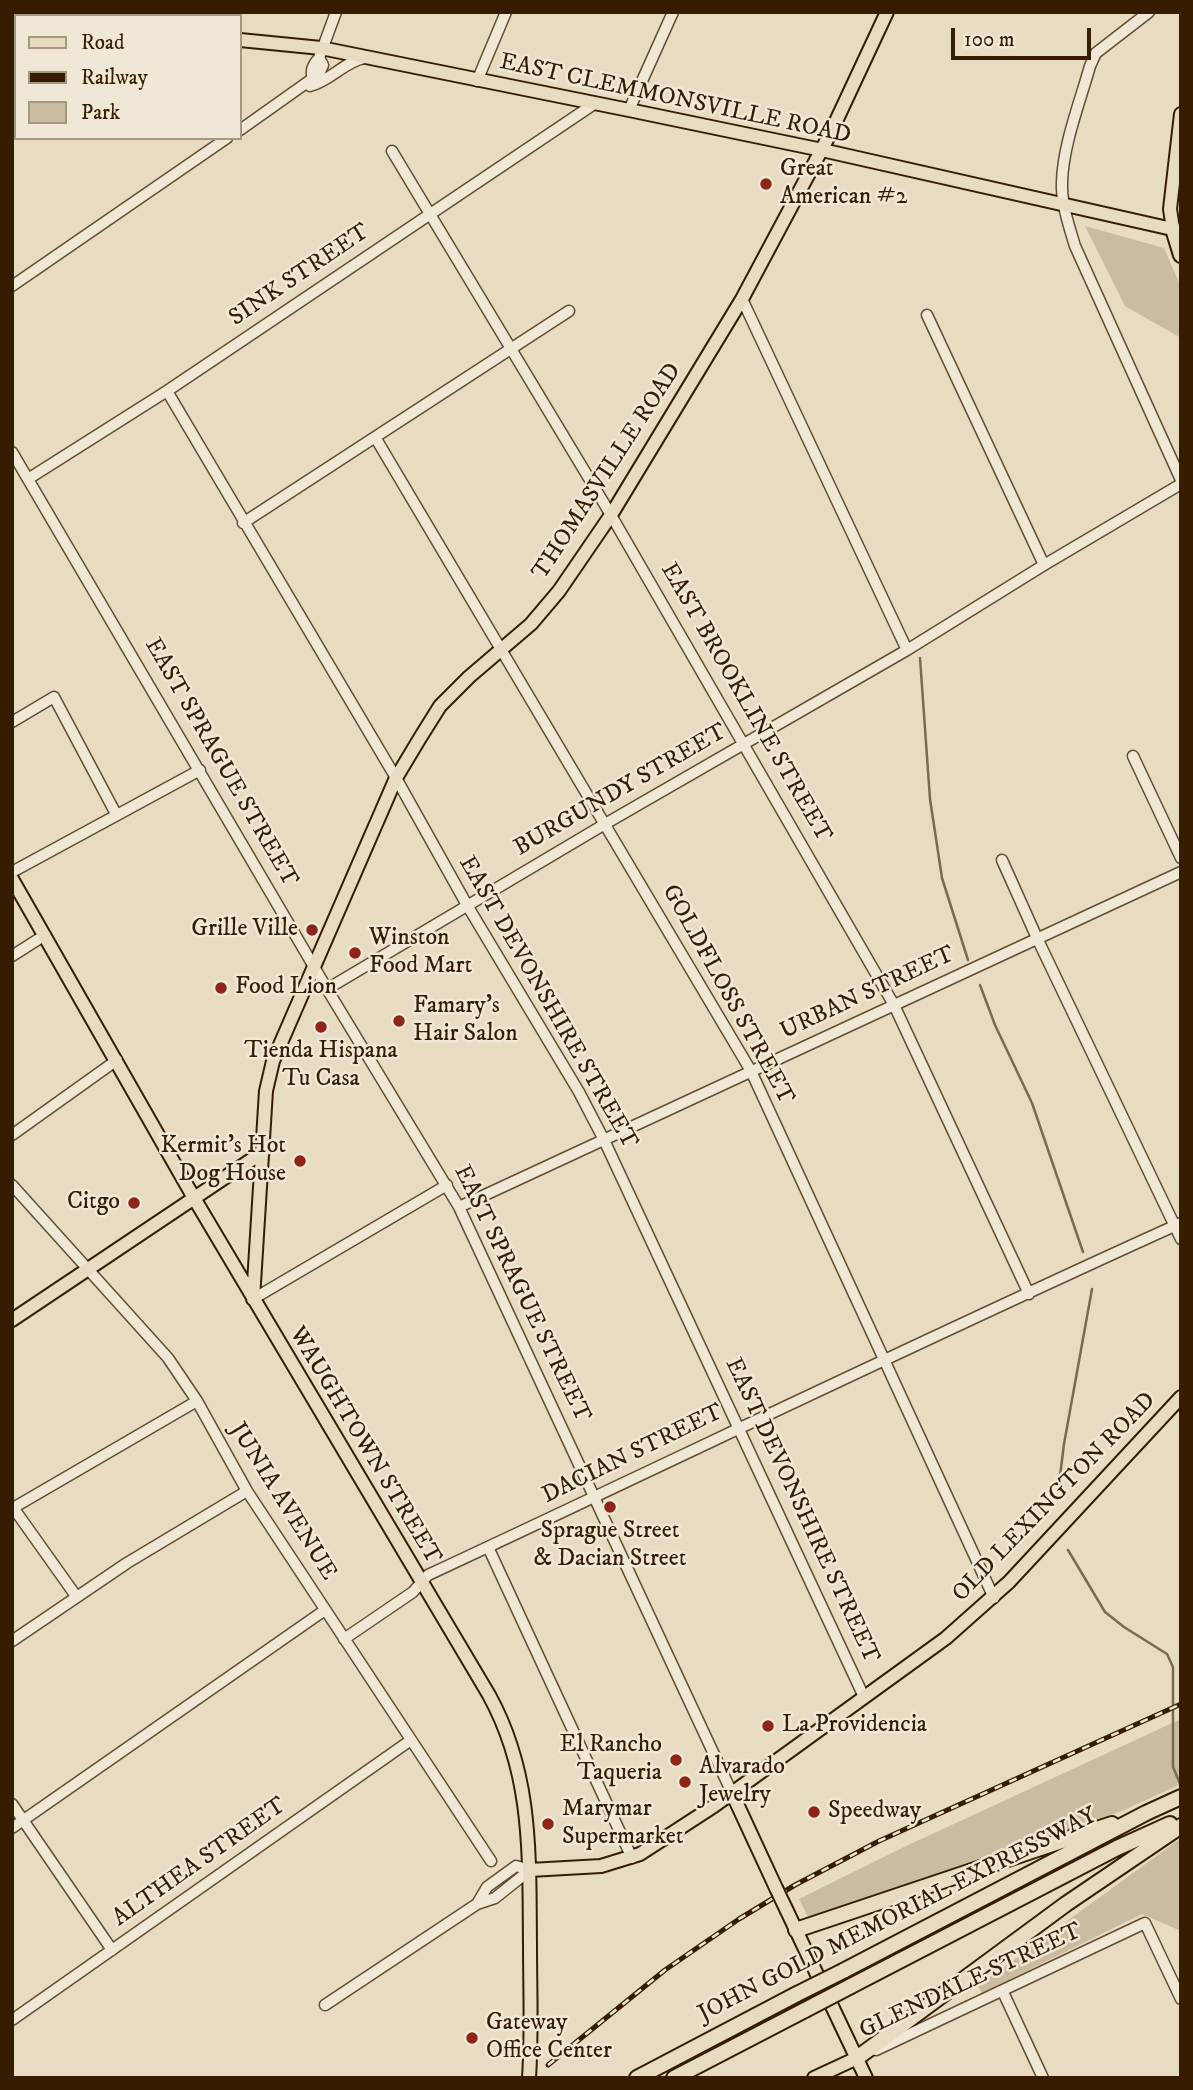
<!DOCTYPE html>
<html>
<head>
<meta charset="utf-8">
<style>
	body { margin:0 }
	#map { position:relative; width:1193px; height:2090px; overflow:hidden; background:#e7dcc2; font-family:"IM FELL DW Pica",serif }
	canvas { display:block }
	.frame { position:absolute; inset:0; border:14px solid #361d02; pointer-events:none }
	.legend { position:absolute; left:14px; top:14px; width:228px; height:126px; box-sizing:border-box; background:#efe8d7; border:2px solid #a59782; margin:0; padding:9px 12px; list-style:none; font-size:21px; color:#361d02 }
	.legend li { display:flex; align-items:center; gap:14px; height:35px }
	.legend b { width:35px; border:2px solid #a59782 }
	.scale { position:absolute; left:951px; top:28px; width:140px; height:32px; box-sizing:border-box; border:4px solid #361d02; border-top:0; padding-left:9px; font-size:21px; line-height:24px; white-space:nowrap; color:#361d02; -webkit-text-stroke:5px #efe8d7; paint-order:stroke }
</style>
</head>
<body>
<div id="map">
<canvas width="1193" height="2090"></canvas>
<div class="frame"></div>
<ul class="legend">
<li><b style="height:9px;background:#e7dcc2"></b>Road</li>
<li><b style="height:9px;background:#361d02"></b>Railway</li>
<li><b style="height:19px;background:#c9bca1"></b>Park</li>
</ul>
<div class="scale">100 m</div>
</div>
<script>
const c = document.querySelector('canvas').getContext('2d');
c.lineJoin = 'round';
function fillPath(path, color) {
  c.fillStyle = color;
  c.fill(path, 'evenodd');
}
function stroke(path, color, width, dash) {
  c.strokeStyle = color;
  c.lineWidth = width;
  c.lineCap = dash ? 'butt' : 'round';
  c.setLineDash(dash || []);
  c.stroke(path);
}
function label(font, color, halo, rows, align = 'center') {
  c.font = font + ' "IM FELL DW Pica",serif';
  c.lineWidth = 5;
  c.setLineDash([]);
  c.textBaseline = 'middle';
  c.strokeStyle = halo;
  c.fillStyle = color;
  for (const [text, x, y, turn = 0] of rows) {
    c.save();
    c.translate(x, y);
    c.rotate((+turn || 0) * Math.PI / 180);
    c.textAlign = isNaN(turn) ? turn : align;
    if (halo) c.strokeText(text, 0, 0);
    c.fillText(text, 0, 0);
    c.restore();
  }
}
fillPath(new Path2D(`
	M 1085,226 L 1164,248 L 1181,287 L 1181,338 L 1125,306 Z
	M 1181,1719 L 1181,1784 L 1122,1811 L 808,1917 L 799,1899 L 904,1847 Z
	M 1181,1838 L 1181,1931 L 1142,1914 L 982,1993 L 978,1986 Z`), '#c9bca1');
stroke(new Path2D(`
	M 920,658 L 930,799 L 942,878 L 968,960
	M 980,985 L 995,1025 L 1032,1103 L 1083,1252
	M 1065,1496 L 1060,1476 L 1064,1444 L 1092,1289
	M 1068,1550 L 1105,1612 L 1124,1627 L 1167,1654 L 1173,1667 L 1173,1767 L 1181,1786`), '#7c694e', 2.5);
const minor = new Path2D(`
	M 42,12 L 42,16
	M 1149,12 L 1096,53 L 1090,66 C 1080,102 1063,145 1062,182 C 1061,203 1069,226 1075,246 L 1181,480
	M 186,16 L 186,12
	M 313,79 C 310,70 313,65 319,58 L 336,12
	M 477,81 L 506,12
	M 310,86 C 330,81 344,62 364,58
	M 12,87 L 16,85
	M 629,110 L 673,12
	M 240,130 L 319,74 L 323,65 L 319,58
	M 392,151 L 611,515 L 894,1005 L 1029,1294
	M 12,286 L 227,138
	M 742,299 L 907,650
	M 927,315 L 1044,565
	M 167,391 L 396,778 L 467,905 L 579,1092 L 604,1140 L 864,1697
	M 375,437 L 751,1071 L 994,1598
	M 12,452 L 327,989 L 459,1207 L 732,1793
	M 28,479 L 167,391 L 594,104
	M 243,523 L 569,311
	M 12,722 L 54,697 L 116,814
	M 1133,756 L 1181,858
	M 1002,860 L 1037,938 L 1181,1239
	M 12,872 L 200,770
	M 12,956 L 45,935
	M 327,989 L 605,824 L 907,650 L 1044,565 L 1181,484
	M 12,1135 L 117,1060
	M 12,1185 L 168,1358 L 197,1401 L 247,1491 L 491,1861
	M 459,1207 L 1181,872
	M 253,1299 L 447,1185
	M 12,1506 L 76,1596
	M 13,1508 L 197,1401
	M 488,1547 L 632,1858
	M 344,1639 L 413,1592 L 428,1575 C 679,1458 928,1337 1181,1223
	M 12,1641 L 127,1563 L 247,1491
	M 12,1804 L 112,1950
	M 12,1828 L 325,1610
	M 1003,1992 L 1043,2078
	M 325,2005 L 477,1904 L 495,1898 L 530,1870 L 516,1866 L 487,1887 L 477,1904
	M 12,2020 L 411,1740
	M 876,2050 L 1145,1923 L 1181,1999`);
const major = new Path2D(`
	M 12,23 L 16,23
	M 240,40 L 321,48 L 629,110 L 822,150 L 1181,231
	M 1173,229 L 1170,209 L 1181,114
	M 12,879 L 194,1198 L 489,1695 C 533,1775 529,1856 530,1945 C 530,1989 532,2033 529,2078
	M 253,1299 L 266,1091 L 273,1061 L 396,778 L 420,738 L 440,706 L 469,677 L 531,624 L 559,591 L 611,515 L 742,299 L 831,132 L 887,12
	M 12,1320 L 263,1152
	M 732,1793 L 776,1888
	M 530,1870 L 601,1866 L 640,1854 L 714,1806 L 946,1638 L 1009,1582 L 1181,1397
	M 787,1911 L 866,2078
	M 814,2078 L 857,2058`);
const highway = new Path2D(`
	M 1173,229 L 1181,255
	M 796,1930 L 1112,1824
	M 843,1971 L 1146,1813 L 1181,1797
	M 851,1986 L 1117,1848 L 1170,1824
	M 857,2058 L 1066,1904 L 1181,1826
	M 637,2078 L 797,1994
	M 674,2078 L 805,2010`);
stroke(minor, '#624d32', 13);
stroke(major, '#361d02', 16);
stroke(highway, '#361d02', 18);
stroke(minor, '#efe8d7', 10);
stroke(major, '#e7dcc2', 12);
stroke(highway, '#e7dcc2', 14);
const rail = new Path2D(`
	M 548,2065 L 665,1970 L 739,1919 L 795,1885 L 879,1841 L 1181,1704`);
stroke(rail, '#361d02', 5);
stroke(rail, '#efe8d7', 2.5, [8]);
const majorBridge = new Path2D(`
	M 776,1888 L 787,1911`);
const highwayBridge = new Path2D(`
	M 797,1994 L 843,1971
	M 805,2010 L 851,1986`);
stroke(majorBridge, '#361d02', 16, []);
stroke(highwayBridge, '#361d02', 18, []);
stroke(majorBridge, '#e7dcc2', 12);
stroke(highwayBridge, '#e7dcc2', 14);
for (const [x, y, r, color] of [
	[766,184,7,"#8f2418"],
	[312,930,7,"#8f2418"],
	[355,953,7,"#8f2418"],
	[221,988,7,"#8f2418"],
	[399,1021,7,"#8f2418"],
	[321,1027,7,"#8f2418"],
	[300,1161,7,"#8f2418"],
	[134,1203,7,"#8f2418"],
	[610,1507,7,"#8f2418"],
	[768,1726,7,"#8f2418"],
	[676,1760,7,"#8f2418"],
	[685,1782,7,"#8f2418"],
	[814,1812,7,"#8f2418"],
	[548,1824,7,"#8f2418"],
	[472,2038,7,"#8f2418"]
]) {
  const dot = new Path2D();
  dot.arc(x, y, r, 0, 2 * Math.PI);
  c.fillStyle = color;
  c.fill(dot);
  stroke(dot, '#efe8d7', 2.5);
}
label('24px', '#361d02', '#efe8d7', [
	["EAST CLEMMONSVILLE ROAD",675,100,12],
	["SINK STREET",300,276,-34],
	["THOMASVILLE ROAD",608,472,-57],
	["EAST BROOKLINE STREET",745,703,60],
	["EAST SPRAGUE STREET",220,763,60],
	["BURGUNDY STREET",621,791,-30],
	["URBAN STREET",868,994,-25],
	["GOLDFLOSS STREET",727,995,61],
	["EAST DEVONSHIRE STREET",547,1003,60],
	["EAST SPRAGUE STREET",521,1294,64],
	["WAUGHTOWN STREET",364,1446,59],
	["DACIAN STREET",633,1455,-26],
	["OLD LEXINGTON ROAD",1055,1498,-46],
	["JUNIA AVENUE",282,1502,58],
	["EAST DEVONSHIRE STREET",801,1511,65],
	["ALTHEA STREET",200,1863,-35],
	["JOHN GOLD MEMORIAL EXPRESSWAY",898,1916,-27],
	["GLENDALE STREET",971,1982,-25]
]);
label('24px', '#361d02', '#efe8d7', [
	["Great",780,170],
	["American #2",780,198],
	["Grille Ville",298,930,"right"],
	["Winston",369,939],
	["Food Mart",369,967],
	["Food Lion",235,988],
	["Famary's",413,1007],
	["Hair Salon",413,1035],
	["Tienda Hispana",321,1052,"center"],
	["Tu Casa",321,1080,"center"],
	["Kermit's Hot",286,1147,"right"],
	["Dog House",286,1175,"right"],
	["Citgo",120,1203,"right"],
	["Sprague Street",610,1532,"center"],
	["& Dacian Street",610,1560,"center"],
	["La Providencia",782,1726],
	["El Rancho",662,1746,"right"],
	["Taqueria",662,1774,"right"],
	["Alvarado",699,1768],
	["Jewelry",699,1796],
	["Marymar",562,1810],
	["Supermarket",562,1838],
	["Speedway",828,1812],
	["Gateway",486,2024],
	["Office Center",486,2052]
], 'left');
</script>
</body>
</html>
